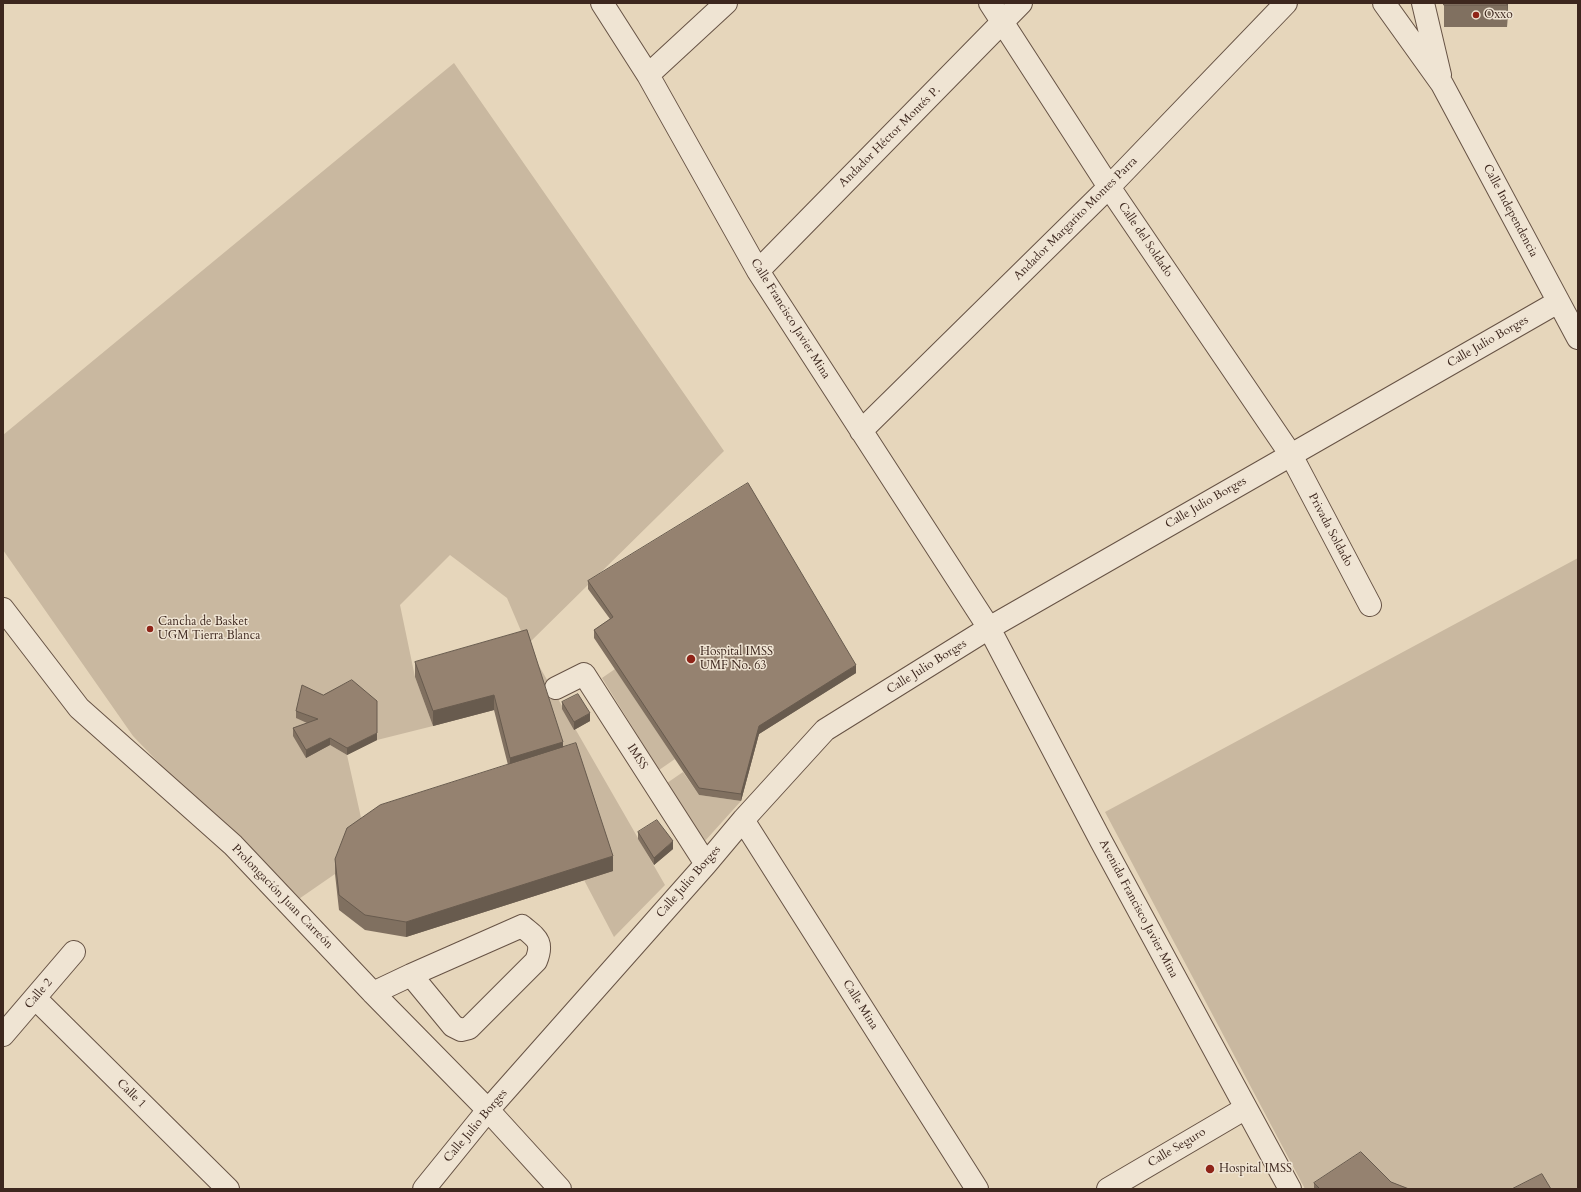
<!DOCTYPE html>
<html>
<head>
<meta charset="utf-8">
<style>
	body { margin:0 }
	#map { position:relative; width:1581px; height:1192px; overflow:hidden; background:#e6d6bb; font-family:Cardo,serif }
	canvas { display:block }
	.frame { position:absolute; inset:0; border:4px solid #3d271e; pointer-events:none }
</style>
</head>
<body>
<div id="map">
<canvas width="1581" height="1192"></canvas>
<div class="frame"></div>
</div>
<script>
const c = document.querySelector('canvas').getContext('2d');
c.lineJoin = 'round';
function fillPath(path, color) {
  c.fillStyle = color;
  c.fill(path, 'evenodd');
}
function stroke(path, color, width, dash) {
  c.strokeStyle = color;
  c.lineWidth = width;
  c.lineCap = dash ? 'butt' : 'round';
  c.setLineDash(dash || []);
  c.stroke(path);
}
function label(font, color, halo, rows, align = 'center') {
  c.font = font + ' Cardo,serif';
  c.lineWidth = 3;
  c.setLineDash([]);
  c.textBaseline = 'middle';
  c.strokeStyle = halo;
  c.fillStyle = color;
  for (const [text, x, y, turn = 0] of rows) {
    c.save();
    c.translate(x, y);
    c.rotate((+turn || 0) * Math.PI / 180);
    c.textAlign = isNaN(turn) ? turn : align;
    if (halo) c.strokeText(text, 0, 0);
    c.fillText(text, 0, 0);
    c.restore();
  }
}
fillPath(new Path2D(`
	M 454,63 L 724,451 L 527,645 L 665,885 L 614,937 L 584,880 L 613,871 L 563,757 L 527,645 L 507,598 L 450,555 L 400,605 L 415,677 L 433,726 L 377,740 L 318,726 L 306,758 L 330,745 L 347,755 L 364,831 L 335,874 L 293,903 L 133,736 L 3,550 L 3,435 Z
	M 1578,558 L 1578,1189 L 1305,1189 L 1105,812 Z
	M 615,669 L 675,759 L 659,770 L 602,678 Z
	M 683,772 L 699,795 L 741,801 L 704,842 L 667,783 Z`), '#c9b8a0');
const minor = new Path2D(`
	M 602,3 L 648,75 L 758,271 L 989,628 L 1101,841 L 1290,1189
	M 990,3 L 1109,187 L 1291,455 L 1370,605
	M 1384,3 L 1442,84 L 1578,338
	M 1423,3 L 1440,75
	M 648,75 L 726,3
	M 758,271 L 1021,3
	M 861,431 L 1109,187 L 1286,3
	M 3,609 L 79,708 L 233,845 L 373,993 L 488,1110 L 560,1189
	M 556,688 L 584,674 L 706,864
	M 743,820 L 977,1189
	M 373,993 L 411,975 L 522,926 C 536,938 544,941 536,961 L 469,1028 L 461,1030 L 453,1026 L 411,975
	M 35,998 L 228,1189
	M 3,1035 L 74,952
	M 424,1189 L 488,1110 L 706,864 L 743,820 L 825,730 L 989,628 L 1558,302
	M 1108,1189 L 1246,1108`);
stroke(minor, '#675345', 24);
stroke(minor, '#efe4d3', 22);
fillPath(new Path2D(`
	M 1444,3 L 1508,3 L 1507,27 L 1444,27 Z
	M 588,581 L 856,673 L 759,734 L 741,801 L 699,795 L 594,638 L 594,630 L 610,619 L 588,589 Z
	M 527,630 L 563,747 L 613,871 L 406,937 L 365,930 L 339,910 L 335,874 L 335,859 L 508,765 L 494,710 L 433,726 L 415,677 L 415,662 Z
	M 562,702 L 590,721 L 574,730 L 562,709 Z
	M 296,711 L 377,740 L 347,755 L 330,745 L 306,758 L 293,736 L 293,728 L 307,723 L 296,718 Z
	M 638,832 L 673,849 L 654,865 L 638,839 Z
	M 1391,1182 L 1409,1189 L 1314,1189 L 1314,1183 Z`), '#807060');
fillPath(new Path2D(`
	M 1507,3 L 1508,3 L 1507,27 Z
	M 856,665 L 856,673 L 759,734 L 741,801 L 741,794 L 759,726 Z
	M 494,695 L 494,710 L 433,726 L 433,711 Z
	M 590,713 L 590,721 L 574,730 L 574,722 Z
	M 377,733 L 377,740 L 347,755 L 347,748 Z
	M 330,738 L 330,745 L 306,758 L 306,750 Z
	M 563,742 L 563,757 L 510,773 L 510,758 Z
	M 673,841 L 673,849 L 654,865 L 654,858 Z
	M 613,856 L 613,871 L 406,937 L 406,922 Z`), '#685b4e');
const building = new Path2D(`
	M 1444,3 L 1507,3 L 1507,5 L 1444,5 Z
	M 748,483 L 856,665 L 759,726 L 741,794 L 699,788 L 594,630 L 613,617 L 588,581 Z
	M 527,630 L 563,742 L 510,758 L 494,695 L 433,711 L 415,662 Z
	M 352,680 L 377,701 L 377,733 L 347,748 L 330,738 L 306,750 L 293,728 L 318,719 L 296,711 L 302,685 L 323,695 Z
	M 578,694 L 590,713 L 574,722 L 562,702 Z
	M 576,743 L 613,856 L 406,922 L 365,915 L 339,895 L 335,859 L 347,828 L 380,805 Z
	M 657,820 L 673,841 L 654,858 L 638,832 Z
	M 1361,1152 L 1391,1182 L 1409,1189 L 1320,1189 L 1314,1183 Z
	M 1542,1174 L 1551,1189 L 1512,1189 Z`);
fillPath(building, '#958270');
stroke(building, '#685b4e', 1);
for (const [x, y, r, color] of [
	[1476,15,4,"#8f2418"],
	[150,629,4,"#8f2418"],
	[691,659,5,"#8f2418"],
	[1210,1169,5,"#8f2418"]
]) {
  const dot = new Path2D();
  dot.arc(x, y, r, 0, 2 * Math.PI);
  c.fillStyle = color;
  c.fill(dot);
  stroke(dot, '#efe4d3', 1.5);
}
label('12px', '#3d271e', '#efe4d3', [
	["Oxxo",1484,15],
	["Cancha de Basket",158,622],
	["UGM Tierra Blanca",158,636],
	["Hospital IMSS",700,652],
	["UMF No. 63",700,666],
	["Hospital IMSS",1219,1169]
], 'left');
label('12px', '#3d271e', '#efe4d3', [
	["Andador Héctor Montés P.",890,137,-45],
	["Calle Independencia",1510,211,62],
	["Andador Margarito Montes Parra",1076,219,-45],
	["Calle del Soldado",1145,240,56],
	["Calle Francisco Javier Mina",790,319,58],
	["Calle Julio Borges",1488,342,-30],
	["Calle Julio Borges",1206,503,-30],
	["Privada Soldado",1330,530,62],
	["Calle Julio Borges",927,667,-32],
	["IMSS",637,757,57],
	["Calle Julio Borges",689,882,-49],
	["Prolongación Juan Carreón",282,897,46],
	["Avenida Francisco Javier Mina",1138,909,62],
	["Calle 2",39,994,-50],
	["Calle Mina",860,1005,58],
	["Calle 1",131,1094,45],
	["Calle Julio Borges",476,1126,-50],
	["Calle Seguro",1177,1148,-31]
]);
</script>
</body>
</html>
